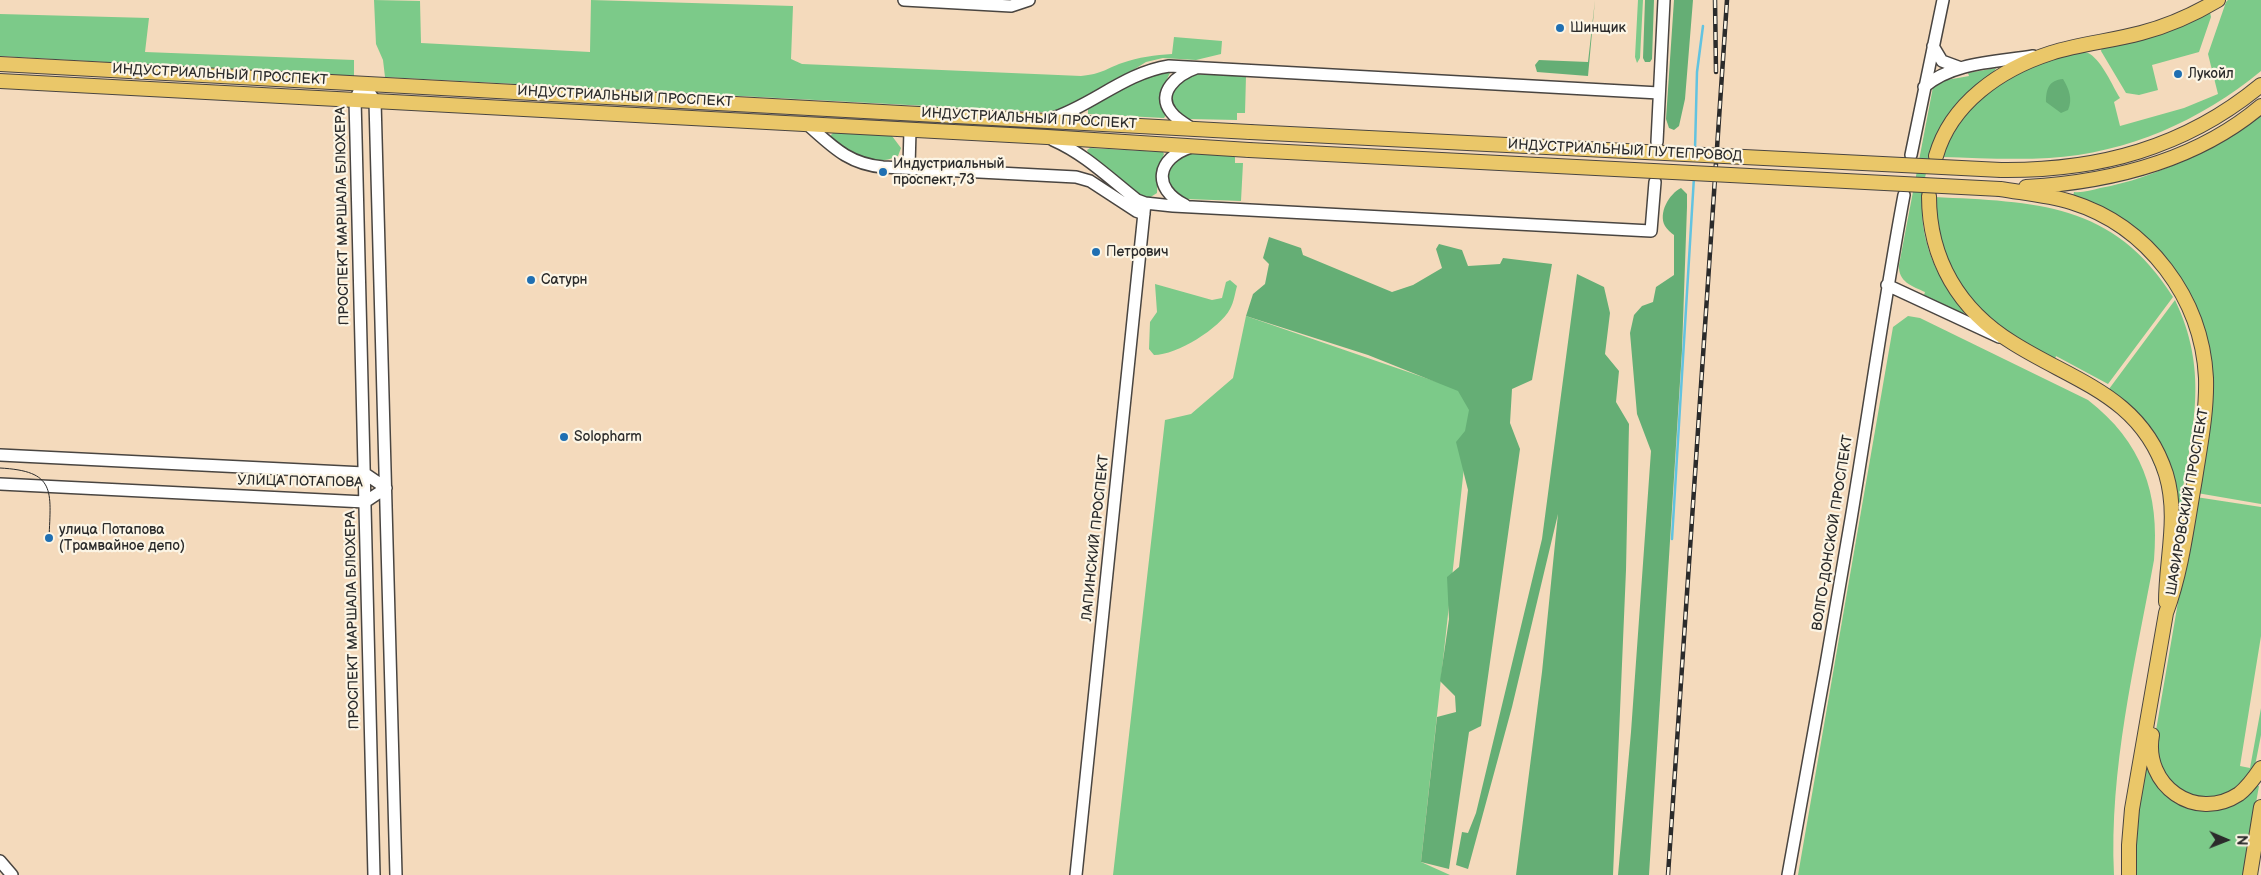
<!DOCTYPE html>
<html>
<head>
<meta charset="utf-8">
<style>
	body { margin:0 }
	#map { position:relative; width:2261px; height:875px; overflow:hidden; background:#f4dabc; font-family:"Balsamiq Sans",sans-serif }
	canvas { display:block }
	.north { position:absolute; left:2201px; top:815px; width:50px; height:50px; -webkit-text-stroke:4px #fcf5e5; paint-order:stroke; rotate:91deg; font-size:14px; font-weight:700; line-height:20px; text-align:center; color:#2b2b2b }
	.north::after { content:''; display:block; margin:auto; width:18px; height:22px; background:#2b2b2b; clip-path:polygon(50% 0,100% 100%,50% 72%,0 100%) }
</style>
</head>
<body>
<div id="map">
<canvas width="2261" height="875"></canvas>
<div class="north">N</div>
</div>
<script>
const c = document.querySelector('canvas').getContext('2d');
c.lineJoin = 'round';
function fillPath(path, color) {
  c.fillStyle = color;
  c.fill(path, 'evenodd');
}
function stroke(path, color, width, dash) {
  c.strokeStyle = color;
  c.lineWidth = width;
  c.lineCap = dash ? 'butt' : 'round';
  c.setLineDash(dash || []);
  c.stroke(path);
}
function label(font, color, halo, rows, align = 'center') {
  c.font = font + ' "Balsamiq Sans",sans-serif';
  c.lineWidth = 4.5;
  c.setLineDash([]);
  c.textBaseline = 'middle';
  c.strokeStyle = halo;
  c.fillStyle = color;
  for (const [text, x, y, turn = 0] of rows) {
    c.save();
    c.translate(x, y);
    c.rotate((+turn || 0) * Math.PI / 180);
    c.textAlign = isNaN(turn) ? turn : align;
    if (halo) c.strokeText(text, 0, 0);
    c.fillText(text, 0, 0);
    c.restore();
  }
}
fillPath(new Path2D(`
	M 374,0 L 420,1 L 421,43 L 590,52 L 591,0 L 793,6 L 791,59 L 802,64 L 1081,76 C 1102,74 1105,69 1122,63 C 1139,57 1155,55 1172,54 L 1174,37 L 1222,41 L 1221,54 L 1196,60 L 1163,58 L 1146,62 L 1074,107 L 1058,113 L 385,77 L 383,60 L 376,44 Z
	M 1638,0 L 1643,0 L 1640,58 L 1637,63 L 1635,57 Z
	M 2228,0 L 2261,0 L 2261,71 C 2200,121 2128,153 2049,158 C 2013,160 1977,158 1942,157 C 1966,101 2002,73 2060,57 C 2069,55 2081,49 2090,54 C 2103,63 2112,85 2120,98 L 2114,102 L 2120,126 L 2184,108 L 2218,94 L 2208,54 L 2226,2 Z
	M 2210,12 L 2211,17 L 2199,52 L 2152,65 L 2158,90 L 2139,95 L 2126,93 L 2101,51 L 2102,47 Z
	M 0,14 L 149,18 L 145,52 L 354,60 L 354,76 L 0,56 Z
	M 1996,68 C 1993,77 1969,90 1961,101 C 1910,172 1907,242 1964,312 L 1963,314 L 1924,295 L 1925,292 C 1912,286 1898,282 1899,265 L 1933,87 L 1941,81 L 1969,76 L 1968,73 Z
	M 1171,71 C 1162,89 1159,94 1166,115 L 1164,118 L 1088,114 L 1088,109 L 1141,75 Z
	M 1193,74 L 1246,76 L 1245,113 L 1237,113 L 1237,120 L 1189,119 C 1175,114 1170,102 1173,88 Z
	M 2261,116 L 2261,504 L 2197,493 L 2209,365 L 2158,252 L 2138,231 L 2124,220 L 2110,212 L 2073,197 L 2074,192 C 2082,193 2092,190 2100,188 C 2157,178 2213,148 2261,116 Z
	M 834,132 L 892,136 L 901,148 L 898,156 C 872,168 851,154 830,139 L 831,135 Z
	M 1090,148 L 1163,152 L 1164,154 L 1158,169 L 1157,193 L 1149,198 L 1141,197 L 1089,155 L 1087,150 Z
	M 1190,153 L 1235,155 L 1235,163 L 1243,163 L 1241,201 L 1186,199 C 1170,192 1162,173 1175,160 C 1179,157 1185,155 1190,153 Z
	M 1934,197 C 2035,202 2114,202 2173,297 L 2108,384 L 2056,356 L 2055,359 C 1997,328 1960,305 1939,239 C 1935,226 1936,210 1934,197 Z
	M 1230,280 L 1237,286 C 1235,293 1234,302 1230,309 C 1220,328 1177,355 1154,355 L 1149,349 L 1150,322 L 1157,312 L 1155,284 L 1212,300 L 1222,298 L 1226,282 Z
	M 2175,300 C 2208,369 2194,423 2182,495 L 2185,496 L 2179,523 L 2129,405 L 2109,389 Z
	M 1246,316 L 1472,394 L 1421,862 L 1450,875 L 1113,875 L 1165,420 L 1191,414 L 1233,378 Z
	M 1908,316 L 1920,318 L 2088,400 C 2142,442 2160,493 2154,560 C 2135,664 2109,769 2114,875 L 1798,875 L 1893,327 Z
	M 2196,497 L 2261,507 L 2261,636 L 2240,766 L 2250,768 L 2261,708 L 2261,735 L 2254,771 L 2230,796 L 2200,800 L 2166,781 L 2154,742 Z
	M 2148,765 L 2189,806 L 2255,785 L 2259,786 L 2243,875 L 2134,875 L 2136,833 L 2144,766 Z`), '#7cca89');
fillPath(new Path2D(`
	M 1595,0 L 1588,76 L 1537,72 L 1535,65 L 1539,60 L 1588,62 Z
	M 1645,0 L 1654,0 L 1652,59 L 1650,62 L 1645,62 L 1643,58 Z
	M 1674,0 L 1693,0 L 1685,99 L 1679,126 L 1674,130 L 1669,128 L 1666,119 Z
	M 2063,79 C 2069,89 2073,99 2068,110 L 2061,113 L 2046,102 C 2046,89 2049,80 2063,79 Z
	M 1681,188 L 1687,194 L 1687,207 L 1682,350 L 1649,875 L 1618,875 L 1631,732 L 1651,451 L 1637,414 L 1630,333 L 1634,315 L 1642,306 L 1653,302 L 1656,287 L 1674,275 L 1674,235 C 1671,233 1667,229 1665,226 C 1658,213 1669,194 1681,188 Z
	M 1269,237 L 1301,248 L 1303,255 L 1392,292 L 1413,285 L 1442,268 L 1436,249 L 1439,244 L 1462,250 L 1468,266 L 1500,264 L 1503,258 L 1552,264 L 1532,380 L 1512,389 L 1510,423 L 1520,449 L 1481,726 L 1469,732 L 1449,869 L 1421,862 L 1437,717 L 1456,712 L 1455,696 L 1440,681 L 1449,619 L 1447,577 L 1459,567 L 1468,490 L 1456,442 L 1465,431 L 1469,410 L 1458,391 L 1368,355 L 1246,316 L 1253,294 L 1265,284 L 1269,264 L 1263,258 Z
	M 1577,274 L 1604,287 L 1610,313 L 1605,354 L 1619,371 L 1616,402 L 1629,424 L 1626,570 L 1613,875 L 1516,875 L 1542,672 L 1558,514 L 1512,707 L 1468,869 L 1456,865 L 1462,832 L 1468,833 L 1476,813 L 1542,539 Z`), '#65ae75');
stroke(new Path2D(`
	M 1695,149 L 1697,72 L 1703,26
	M 1672,539 L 1694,177`), '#62c3e0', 2.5);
const minor = new Path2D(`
	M 904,0 L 1011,6 L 1029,0
	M 1933,46 L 1942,61 L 1961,68
	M 363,83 L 375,101 L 396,875
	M 363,83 L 355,100 L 356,138 L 374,875
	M 1924,87 C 1952,62 1997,62 2033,56
	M 1050,119 C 1092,106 1124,73 1169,66 L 1659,93
	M 807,124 C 832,146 848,164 883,167 L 1076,177 L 1090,181 L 1136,211 L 1144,214
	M 1193,129 C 1185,124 1176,119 1171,112 C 1155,92 1179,74 1196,68
	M 1053,140 C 1085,154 1109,178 1137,200 L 1145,203 L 1173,206 L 1651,231 L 1655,182
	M 1657,142 L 1664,0
	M 1911,155 L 1943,0
	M 909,167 L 910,130
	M 1185,205 C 1151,188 1157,158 1191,147
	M 1887,285 L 1999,337
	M 0,455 L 364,473 L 386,488
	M 0,484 L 365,502 L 386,488
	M 0,861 L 12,875
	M 1076,875 L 1145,203
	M 1788,875 C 1810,756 1831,638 1851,519 C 1869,411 1884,302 1904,195`);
const major = new Path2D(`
	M 0,64 L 1250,132
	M 0,81 L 1047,137 L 1249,150
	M 1936,156 C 1951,103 2001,69 2051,53 C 2080,44 2111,41 2141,33 C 2168,26 2193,15 2218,0
	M 2001,170 C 2098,171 2185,148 2261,85
	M 2026,187 C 2109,182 2196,161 2261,106
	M 2000,189 C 2024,193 2048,195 2071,202 C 2148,226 2202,298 2206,378 C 2207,412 2200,446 2195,479 C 2187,524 2182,570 2166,613 L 2132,809 L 2129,845 L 2129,875
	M 1929,196 C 1929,259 1959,310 2013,343 C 2075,382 2141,396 2166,474 C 2179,517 2166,559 2166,602
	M 2152,735 C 2143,785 2195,823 2239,794 C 2248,787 2255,777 2261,768
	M 2250,875 L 2261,807`);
stroke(minor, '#494541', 14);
stroke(major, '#494541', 16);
stroke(minor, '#fff', 11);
stroke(major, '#eac769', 14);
stroke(new Path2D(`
	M 0,468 C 56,471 51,490 49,538`), '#2b2b2b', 1);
const rail = new Path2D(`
	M 1715,0 L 1716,72
	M 1668,875 L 1727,0`);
stroke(rail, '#2b2b2b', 4.5);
stroke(rail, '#fcf5e5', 2.5, [8]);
const majorBridge = new Path2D(`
	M 1250,132 L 2001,170
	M 1249,150 L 2000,189`);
stroke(majorBridge, '#494541', 16, []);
stroke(majorBridge, '#eac769', 14);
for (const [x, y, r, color] of [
	[1560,28,5,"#1f6fb2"],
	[2178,74,5,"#1f6fb2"],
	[883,172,5,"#1f6fb2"],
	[1096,252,5,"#1f6fb2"],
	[531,280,5,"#1f6fb2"],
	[564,437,5,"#1f6fb2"],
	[49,538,5,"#1f6fb2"]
]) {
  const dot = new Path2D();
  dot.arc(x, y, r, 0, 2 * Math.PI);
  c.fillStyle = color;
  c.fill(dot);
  stroke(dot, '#fcf5e5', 2);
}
label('14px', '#2b2b2b', '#fcf5e5', [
	["Шинщик",1570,28],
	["Лукойл",2188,74],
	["Индустриальный",893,164],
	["проспект, 73",893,180],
	["Петрович",1106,252],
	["Сатурн",541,280],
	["Solopharm",574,437],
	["улица Потапова",59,530],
	["(Трамвайное депо)",59,546]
], 'left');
label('14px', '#2b2b2b', '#fcf5e5', [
	["ИНДУСТРИАЛЬНЫЙ ПРОСПЕКТ",220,75,3],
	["ИНДУСТРИАЛЬНЫЙ ПРОСПЕКТ",625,97,3],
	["ИНДУСТРИАЛЬНЫЙ ПРОСПЕКТ",1029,119,3],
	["ИНДУСТРИАЛЬНЫЙ ПУТЕПРОВОД",1625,151,3],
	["ПРОСПЕКТ МАРШАЛА БЛЮХЕРА",343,216,-91],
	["УЛИЦА ПОТАПОВА",300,482,1],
	["ШАФИРОВСКИЙ ПРОСПЕКТ",2188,502,-80],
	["ВОЛГО-ДОНСКОЙ ПРОСПЕКТ",1833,533,-81],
	["ЛАПИНСКИЙ ПРОСПЕКТ",1096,538,-84],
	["ПРОСПЕКТ МАРШАЛА БЛЮХЕРА",353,620,-91]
]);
</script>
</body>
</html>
